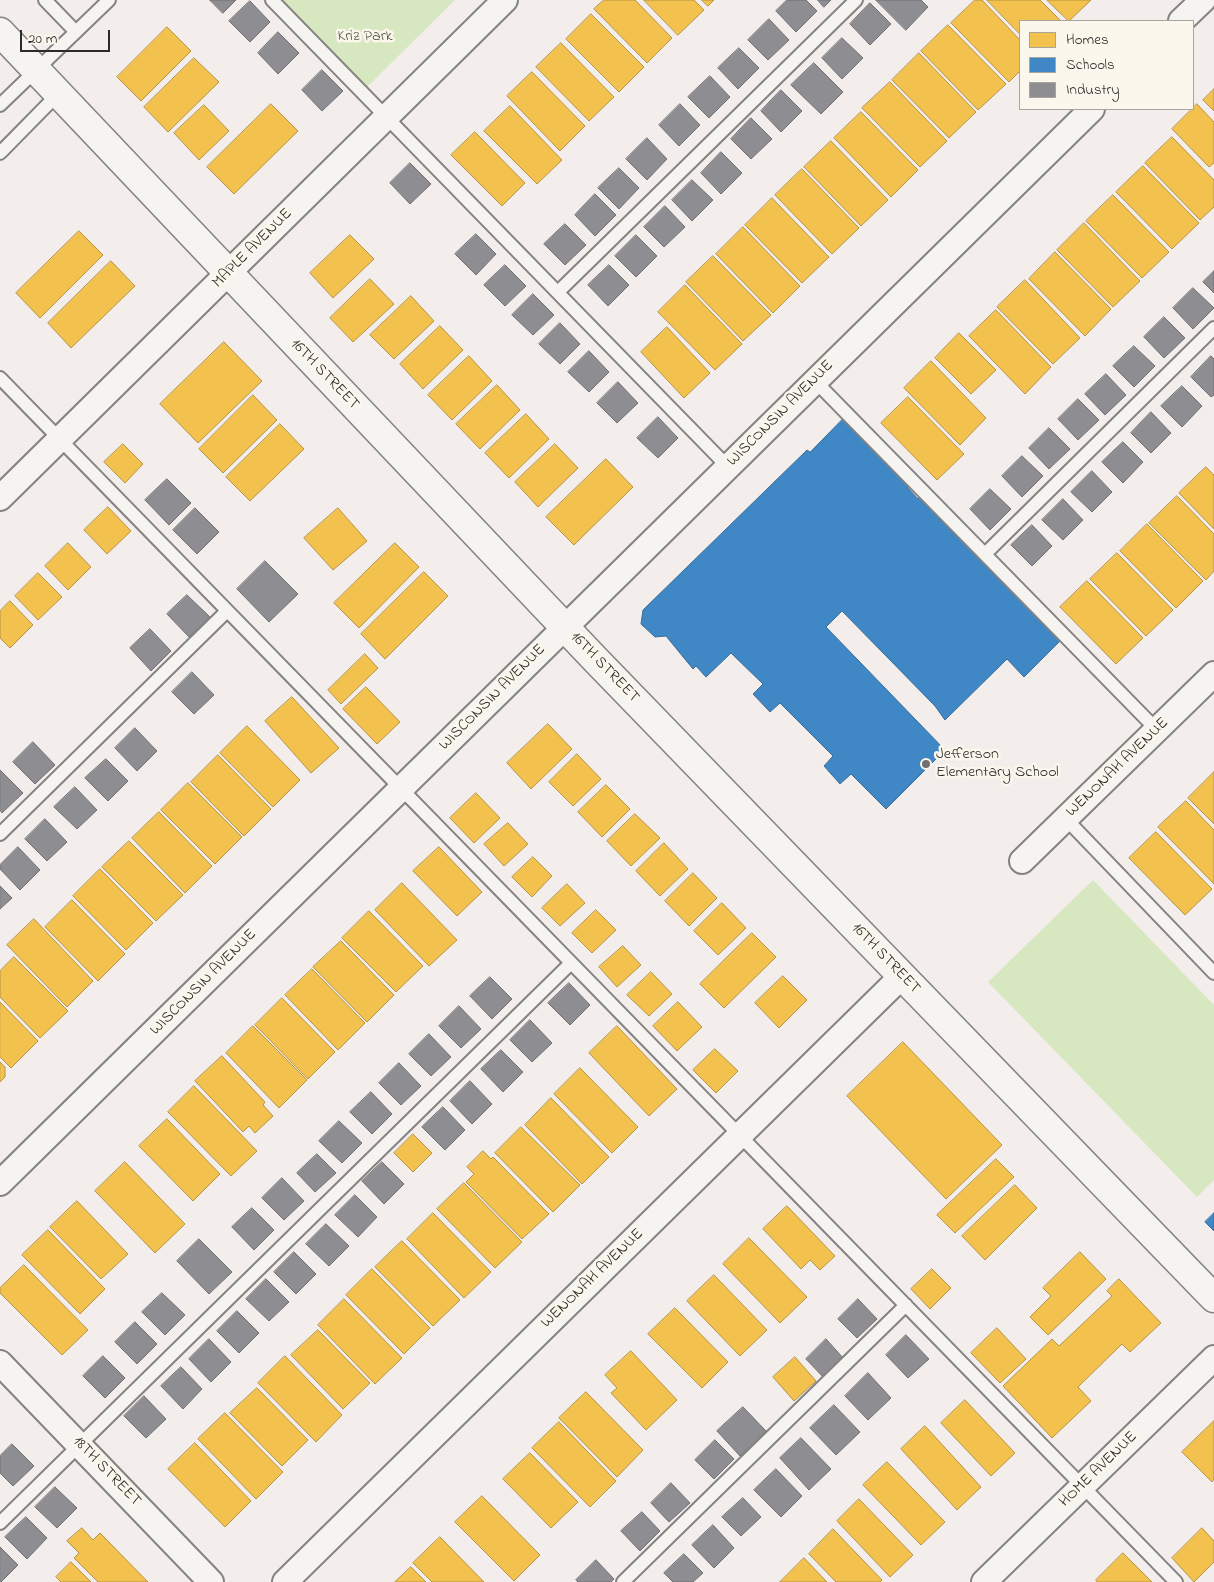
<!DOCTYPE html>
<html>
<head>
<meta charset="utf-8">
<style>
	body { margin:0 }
	#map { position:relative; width:1214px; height:1582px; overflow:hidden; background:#f3edec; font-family:"Indie Flower",sans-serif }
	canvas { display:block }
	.legend { position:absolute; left:1019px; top:20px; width:175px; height:90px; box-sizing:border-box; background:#fbf7ec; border:1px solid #a8a59f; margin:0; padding:6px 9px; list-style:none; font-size:15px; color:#2b2b2b }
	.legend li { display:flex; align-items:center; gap:10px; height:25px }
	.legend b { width:25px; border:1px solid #a8a59f }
	.scale { position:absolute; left:20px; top:30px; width:90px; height:22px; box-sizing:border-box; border:2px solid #2b2b2b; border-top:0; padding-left:6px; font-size:15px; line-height:18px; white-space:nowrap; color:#2b2b2b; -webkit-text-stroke:4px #fbf7ec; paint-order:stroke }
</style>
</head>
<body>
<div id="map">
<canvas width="1214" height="1582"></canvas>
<ul class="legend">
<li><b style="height:14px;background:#f2c14e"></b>Homes</li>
<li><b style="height:14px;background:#3f88c5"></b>Schools</li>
<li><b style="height:14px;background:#8d8d92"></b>Industry</li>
</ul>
<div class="scale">20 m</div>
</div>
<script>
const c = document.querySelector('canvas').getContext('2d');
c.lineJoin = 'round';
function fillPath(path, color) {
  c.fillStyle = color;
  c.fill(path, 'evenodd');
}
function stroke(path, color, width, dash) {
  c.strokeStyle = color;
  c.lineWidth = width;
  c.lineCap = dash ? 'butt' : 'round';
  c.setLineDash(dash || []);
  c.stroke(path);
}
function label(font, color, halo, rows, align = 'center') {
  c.font = font + ' "Indie Flower",sans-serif';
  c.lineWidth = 5;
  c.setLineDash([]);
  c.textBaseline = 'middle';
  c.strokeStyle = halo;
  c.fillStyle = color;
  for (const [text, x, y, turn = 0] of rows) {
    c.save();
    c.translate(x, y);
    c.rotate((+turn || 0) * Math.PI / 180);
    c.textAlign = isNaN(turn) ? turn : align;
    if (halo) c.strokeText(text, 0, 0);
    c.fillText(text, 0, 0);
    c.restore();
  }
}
fillPath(new Path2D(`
	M 275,0 L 455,0 L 364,90 Z
	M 1093,880 L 1214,1005 L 1214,1180 L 1197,1197 L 988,982 Z`), '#d7e8c1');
const homes = new Path2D(`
	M 604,0 L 635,0 L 672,38 L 647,63 L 594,9 Z
	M 644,0 L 694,0 L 704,10 L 678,35 Z
	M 702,0 L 714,0 L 708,6 Z
	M 975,0 L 982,0 L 1020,40 L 1020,71 L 1009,82 L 951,23 Z
	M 987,0 L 1040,0 L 1061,21 L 1020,21 L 1020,34 Z
	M 1047,0 L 1091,0 L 1069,21 Z
	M 591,14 L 644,67 L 619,92 L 566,39 Z
	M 948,25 L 1006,84 L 978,110 L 921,51 Z
	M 167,27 L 191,51 L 141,101 L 117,77 Z
	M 561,43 L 614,97 L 589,121 L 536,67 Z
	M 919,53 L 976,112 L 949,138 L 892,80 Z
	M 194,58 L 219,82 L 168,132 L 144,107 Z
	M 532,72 L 585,126 L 560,151 L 507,96 Z
	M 890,82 L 947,141 L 920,167 L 862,108 Z
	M 1214,89 L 1214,111 L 1203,100 Z
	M 271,104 L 298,131 L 234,194 L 207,167 Z
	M 1197,104 L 1214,122 L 1214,163 L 1209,167 L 1172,129 Z
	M 204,105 L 229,131 L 199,160 L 174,133 Z
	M 510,106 L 562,160 L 537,184 L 484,131 Z
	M 861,112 L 918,170 L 891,197 L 834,138 Z
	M 475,132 L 525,183 L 502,206 L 451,155 Z
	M 1172,137 L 1214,180 L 1214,207 L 1200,220 L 1145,163 Z
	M 831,141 L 888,200 L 861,226 L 804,167 Z
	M 1143,166 L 1199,223 L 1172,249 L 1116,192 Z
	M 802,169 L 859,228 L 832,254 L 775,195 Z
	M 1113,195 L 1169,252 L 1142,278 L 1086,221 Z
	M 772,198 L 829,257 L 802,283 L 745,225 Z
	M 1084,223 L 1140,281 L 1113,307 L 1057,250 Z
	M 743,227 L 800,286 L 773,313 L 716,254 Z
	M 79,231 L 103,255 L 40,318 L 16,293 Z
	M 350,235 L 374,259 L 333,298 L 310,273 Z
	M 1055,252 L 1111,309 L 1085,336 L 1029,279 Z
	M 713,256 L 771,315 L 743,341 L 686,282 Z
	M 111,261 L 135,286 L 71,348 L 48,323 Z
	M 370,279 L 394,304 L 353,342 L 330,318 Z
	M 1025,280 L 1080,338 L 1053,364 L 997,307 Z
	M 685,285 L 742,344 L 715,370 L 658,312 Z
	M 411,296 L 434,321 L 394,359 L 370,335 Z
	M 996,310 L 1051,367 L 1025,394 L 969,336 Z
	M 440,326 L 463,350 L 423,389 L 400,364 Z
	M 667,327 L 710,373 L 684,398 L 641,352 Z
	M 959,333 L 996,370 L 971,394 L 935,358 Z
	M 224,342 L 262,381 L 198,443 L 160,404 Z
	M 469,356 L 492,381 L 452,420 L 428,395 Z
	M 931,361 L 986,418 L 960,445 L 904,388 Z
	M 497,385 L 520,410 L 480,449 L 456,424 Z
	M 253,395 L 277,420 L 223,473 L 199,449 Z
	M 908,397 L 964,454 L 937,480 L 881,423 Z
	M 526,414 L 549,439 L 509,478 L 485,453 Z
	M 280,424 L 304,449 L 250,501 L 226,477 Z
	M 123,444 L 143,464 L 125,483 L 104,462 Z
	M 555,444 L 578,468 L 538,507 L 515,482 Z
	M 606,459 L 633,487 L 574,545 L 546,517 Z
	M 1206,467 L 1214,475 L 1214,529 L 1179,493 Z
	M 1177,496 L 1214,534 L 1214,571 L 1206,580 L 1149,523 Z
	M 108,507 L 131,531 L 107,554 L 84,530 Z
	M 338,508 L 367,541 L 333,570 L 304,538 Z
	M 1147,524 L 1203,581 L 1176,608 L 1120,551 Z
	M 68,543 L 91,567 L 68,590 L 45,566 Z
	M 395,543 L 419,567 L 359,628 L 334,603 Z
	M 1117,553 L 1173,610 L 1146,636 L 1090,579 Z
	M 424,572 L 448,596 L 385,659 L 361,634 Z
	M 38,573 L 62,597 L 38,620 L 15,596 Z
	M 1087,581 L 1143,638 L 1116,664 L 1060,607 Z
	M 10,601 L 33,625 L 10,648 L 0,638 L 0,611 Z
	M 365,654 L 378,668 L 341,704 L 328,690 Z
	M 366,687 L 400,722 L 377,744 L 343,709 Z
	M 292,697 L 339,748 L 311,773 L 265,721 Z
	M 548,724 L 572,749 L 531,789 L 507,763 Z
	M 247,726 L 300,780 L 273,807 L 220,753 Z
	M 577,754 L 601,779 L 573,806 L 549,782 Z
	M 218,755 L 271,809 L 244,836 L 191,782 Z
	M 1214,772 L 1214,824 L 1188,798 Z
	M 188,783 L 242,837 L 215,864 L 161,810 Z
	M 606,785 L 630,809 L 602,837 L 578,812 Z
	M 476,793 L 500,818 L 474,843 L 450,818 Z
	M 1186,801 L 1214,830 L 1214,884 L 1158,827 Z
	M 159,812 L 212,866 L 185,893 L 132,838 Z
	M 635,814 L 660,838 L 631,866 L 607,841 Z
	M 508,823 L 528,844 L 504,866 L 484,844 Z
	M 1156,832 L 1212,889 L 1185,915 L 1129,858 Z
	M 129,841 L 183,895 L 156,921 L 102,867 Z
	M 664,843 L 688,869 L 660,896 L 636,871 Z
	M 439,847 L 482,892 L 457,916 L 413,871 Z
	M 533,857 L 552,876 L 532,897 L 512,877 Z
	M 100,869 L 153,923 L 126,950 L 73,896 Z
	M 693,873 L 717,898 L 689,926 L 665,901 Z
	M 402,883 L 457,940 L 429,966 L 375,910 Z
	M 567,884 L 585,903 L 560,926 L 542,908 Z
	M 72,900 L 125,954 L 98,981 L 45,927 Z
	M 722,903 L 746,928 L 718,955 L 694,931 Z
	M 596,910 L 616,930 L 592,953 L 572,933 Z
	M 369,911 L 423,966 L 396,992 L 342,938 Z
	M 34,919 L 93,981 L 67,1007 L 7,945 Z
	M 752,933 L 776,957 L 724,1008 L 700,984 Z
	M 341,941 L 394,995 L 367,1022 L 313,967 Z
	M 623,946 L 641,965 L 617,987 L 599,967 Z
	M 14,957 L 68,1011 L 40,1038 L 0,997 L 0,971 Z
	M 312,969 L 365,1023 L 338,1050 L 285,995 Z
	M 651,972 L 672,994 L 649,1016 L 627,995 Z
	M 783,976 L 807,1000 L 779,1028 L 755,1003 Z
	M 282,998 L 335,1052 L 308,1079 L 255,1025 Z
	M 0,1002 L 38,1041 L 11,1068 L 0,1057 Z
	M 678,1002 L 702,1027 L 677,1051 L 653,1026 Z
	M 253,1026 L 307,1080 L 279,1108 L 226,1053 Z
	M 617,1026 L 677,1089 L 649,1116 L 589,1053 Z
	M 903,1042 L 1002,1145 L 946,1199 L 847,1096 Z
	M 715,1049 L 738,1071 L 716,1093 L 693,1070 Z
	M 222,1056 L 265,1102 L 263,1105 L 273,1116 L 255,1133 L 249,1126 L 243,1132 L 195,1081 Z
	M 0,1062 L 5,1067 L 5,1077 L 0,1082 Z
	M 580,1068 L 638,1127 L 612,1153 L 554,1094 Z
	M 194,1086 L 257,1151 L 231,1176 L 168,1112 Z
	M 551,1098 L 609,1157 L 582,1184 L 525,1125 Z
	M 167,1119 L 220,1174 L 193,1201 L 139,1146 Z
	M 521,1127 L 580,1185 L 553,1212 L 495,1153 Z
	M 413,1134 L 432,1153 L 413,1172 L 394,1153 Z
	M 483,1151 L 491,1159 L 493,1157 L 549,1214 L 522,1239 L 466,1182 L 474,1174 L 467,1167 Z
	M 996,1159 L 1014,1177 L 955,1233 L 937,1215 Z
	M 125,1162 L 185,1224 L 155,1253 L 95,1191 Z
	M 464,1183 L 522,1242 L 495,1268 L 437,1209 Z
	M 1015,1185 L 1037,1208 L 985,1260 L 962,1236 Z
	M 77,1201 L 128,1254 L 101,1279 L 50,1227 Z
	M 787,1206 L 835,1256 L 820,1270 L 810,1260 L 801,1269 L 763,1229 Z
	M 433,1213 L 491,1272 L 464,1298 L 407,1239 Z
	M 48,1230 L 105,1289 L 80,1314 L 22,1255 Z
	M 749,1238 L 807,1297 L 780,1323 L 723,1264 Z
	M 402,1241 L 460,1300 L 433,1326 L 375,1267 Z
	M 1080,1252 L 1106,1279 L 1048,1335 L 1030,1317 L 1051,1296 L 1043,1288 Z
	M 24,1265 L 88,1330 L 62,1355 L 0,1293 L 0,1288 Z
	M 372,1269 L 430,1328 L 404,1354 L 346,1295 Z
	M 932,1269 L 951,1288 L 930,1309 L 911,1289 Z
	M 714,1275 L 767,1330 L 740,1356 L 687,1301 Z
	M 1119,1279 L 1161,1323 L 1130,1352 L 1122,1344 L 1078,1387 L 1091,1401 L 1052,1438 L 1003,1386 L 1052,1339 L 1059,1346 L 1112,1296 L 1107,1291 Z
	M 344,1299 L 402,1358 L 375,1384 L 318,1325 Z
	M 675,1308 L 728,1362 L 702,1388 L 648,1334 Z
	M 997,1328 L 1026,1359 L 1000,1383 L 971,1353 Z
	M 318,1330 L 370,1383 L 343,1409 L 291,1355 Z
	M 631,1351 L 677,1400 L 646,1430 L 611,1393 L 617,1388 L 605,1375 Z
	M 285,1356 L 342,1415 L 316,1442 L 258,1383 Z
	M 795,1357 L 816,1381 L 794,1401 L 773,1377 Z
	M 257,1388 L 308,1440 L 282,1466 L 230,1413 Z
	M 586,1392 L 643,1450 L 617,1477 L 559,1418 Z
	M 965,1400 L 1015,1453 L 991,1476 L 941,1423 Z
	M 225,1413 L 283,1472 L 256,1499 L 198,1439 Z
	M 1214,1421 L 1214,1479 L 1212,1482 L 1182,1452 Z
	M 559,1422 L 616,1481 L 590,1507 L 532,1448 Z
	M 925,1426 L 981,1487 L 957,1510 L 901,1449 Z
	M 195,1443 L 251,1501 L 225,1527 L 168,1469 Z
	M 530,1453 L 578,1502 L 551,1528 L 503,1479 Z
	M 887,1462 L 945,1522 L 921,1545 L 863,1485 Z
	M 482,1496 L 540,1555 L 514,1581 L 455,1522 Z
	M 859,1499 L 913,1555 L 890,1577 L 837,1521 Z
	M 82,1528 L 93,1540 L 100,1533 L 148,1582 L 98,1582 L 74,1558 L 79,1553 L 67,1541 Z
	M 1202,1528 L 1214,1541 L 1214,1562 L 1194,1582 L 1172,1558 Z
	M 833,1529 L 882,1580 L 880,1582 L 836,1582 L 809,1554 Z
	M 440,1537 L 484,1582 L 432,1582 L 413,1563 Z
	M 1123,1553 L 1152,1582 L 1097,1582 L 1096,1580 Z
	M 804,1558 L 827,1582 L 780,1582 Z
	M 71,1562 L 91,1582 L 61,1582 L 56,1577 Z
	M 411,1567 L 426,1582 L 395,1582 Z`);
fillPath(homes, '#f2c14e');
stroke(homes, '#b69444', 1);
const schools = new Path2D(`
	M 844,418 L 909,485 L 907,487 L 918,499 L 921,496 L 1060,641 L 1024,677 L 1007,659 L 945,720 L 935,706 L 842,611 L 826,627 L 945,750 L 886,809 L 851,774 L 840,784 L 824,766 L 833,756 L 780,703 L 770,712 L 753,694 L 763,684 L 731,653 L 706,677 L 696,666 L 693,669 L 666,636 L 655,637 L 641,624 L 643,610 L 807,450 L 810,452 Z
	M 1214,1213 L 1214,1231 L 1205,1222 Z`);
fillPath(schools, '#3f88c5');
stroke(schools, '#396c97', 1);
const industry = new Path2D(`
	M 210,0 L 236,0 L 223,13 Z
	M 787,0 L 806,0 L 817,11 L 796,32 L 776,11 Z
	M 818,0 L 831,0 L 824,7 Z
	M 876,0 L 921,0 L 928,7 L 906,30 Z
	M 250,1 L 270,22 L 250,42 L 229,21 Z
	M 870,3 L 891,24 L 870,45 L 850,24 Z
	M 769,19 L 789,40 L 768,60 L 748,40 Z
	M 278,32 L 299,53 L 278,74 L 258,53 Z
	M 842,38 L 863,58 L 842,79 L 822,58 Z
	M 739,48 L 759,68 L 738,89 L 718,68 Z
	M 814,63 L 843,92 L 821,114 L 791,85 Z
	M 322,70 L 343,91 L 322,111 L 302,90 Z
	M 710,76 L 730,97 L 709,118 L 688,97 Z
	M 781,90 L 802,111 L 781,132 L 761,111 Z
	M 680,104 L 700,125 L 679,146 L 659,125 Z
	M 751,118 L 772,139 L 751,159 L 731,139 Z
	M 647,138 L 667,159 L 647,180 L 626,159 Z
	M 721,152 L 742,173 L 721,194 L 701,173 Z
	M 410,163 L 431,184 L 410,204 L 390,183 Z
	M 619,168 L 639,188 L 619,209 L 598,188 Z
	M 692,180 L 713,200 L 692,221 L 672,200 Z
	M 595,194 L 616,215 L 595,236 L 575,215 Z
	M 665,206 L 685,227 L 664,247 L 644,227 Z
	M 565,224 L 586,245 L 565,265 L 544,244 Z
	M 476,234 L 496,254 L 476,275 L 455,254 Z
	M 636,235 L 657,256 L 636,277 L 615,256 Z
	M 505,265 L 526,286 L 505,306 L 484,285 Z
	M 609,265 L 629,285 L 608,306 L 588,285 Z
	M 1214,271 L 1214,293 L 1203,282 Z
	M 1193,288 L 1214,308 L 1193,329 L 1173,308 Z
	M 533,294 L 554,315 L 533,335 L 512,315 Z
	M 1164,317 L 1185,338 L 1164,358 L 1144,337 Z
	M 560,323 L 580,344 L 560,364 L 539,344 Z
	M 1134,346 L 1155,366 L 1134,387 L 1113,366 Z
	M 589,351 L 609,372 L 589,392 L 568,372 Z
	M 1211,356 L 1214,359 L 1214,395 L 1211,397 L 1191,377 Z
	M 1106,374 L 1126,395 L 1105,415 L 1085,394 Z
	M 618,382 L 638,403 L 617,423 L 597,403 Z
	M 1182,386 L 1202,406 L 1182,427 L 1161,406 Z
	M 1078,399 L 1099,420 L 1078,440 L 1058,419 Z
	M 1151,412 L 1171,433 L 1151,453 L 1131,433 Z
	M 658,417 L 678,438 L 658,458 L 637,438 Z
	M 1049,428 L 1070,449 L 1049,469 L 1029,448 Z
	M 1123,442 L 1143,462 L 1123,483 L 1102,462 Z
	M 1022,456 L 1043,476 L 1022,497 L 1002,476 Z
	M 1092,471 L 1112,492 L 1092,512 L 1071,492 Z
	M 167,479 L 191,503 L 169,525 L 145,500 Z
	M 990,489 L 1011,509 L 990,530 L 970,509 Z
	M 1063,499 L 1083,520 L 1063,540 L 1042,520 Z
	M 195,508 L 219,532 L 197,554 L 173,530 Z
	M 1032,525 L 1052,546 L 1032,566 L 1011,545 Z
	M 265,561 L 298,594 L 269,622 L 237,589 Z
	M 187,595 L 210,617 L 189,637 L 167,614 Z
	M 150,629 L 171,651 L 151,671 L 130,648 Z
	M 192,672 L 214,695 L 194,714 L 172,692 Z
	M 135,728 L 157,751 L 137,771 L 115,748 Z
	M 33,742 L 55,765 L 35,784 L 13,762 Z
	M 106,759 L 128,781 L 108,801 L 85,778 Z
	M 0,770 L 23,793 L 2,813 L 0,810 Z
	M 75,787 L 97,810 L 77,829 L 54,807 Z
	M 45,819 L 67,842 L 47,861 L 25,839 Z
	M 18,847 L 40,870 L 20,890 L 0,869 L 0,865 Z
	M 0,886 L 12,898 L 0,909 Z
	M 490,977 L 512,999 L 492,1019 L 470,996 Z
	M 569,983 L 590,1005 L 570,1025 L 548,1003 Z
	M 459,1006 L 481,1029 L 461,1048 L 439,1026 Z
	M 530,1020 L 552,1043 L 532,1062 L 510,1040 Z
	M 429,1034 L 451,1057 L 431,1076 L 409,1054 Z
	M 501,1050 L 523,1072 L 503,1092 L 481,1069 Z
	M 399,1063 L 421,1086 L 401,1105 L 379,1083 Z
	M 470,1081 L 492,1104 L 472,1124 L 450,1101 Z
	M 371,1092 L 392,1114 L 372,1134 L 350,1112 Z
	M 443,1107 L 465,1130 L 445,1150 L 422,1127 Z
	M 339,1121 L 362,1143 L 342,1163 L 319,1141 Z
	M 317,1154 L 336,1173 L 315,1192 L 297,1173 Z
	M 382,1162 L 404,1184 L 384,1204 L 362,1181 Z
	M 282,1178 L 304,1201 L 284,1220 L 262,1198 Z
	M 355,1195 L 377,1217 L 358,1237 L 335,1215 Z
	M 252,1208 L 274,1230 L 254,1250 L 232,1227 Z
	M 326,1224 L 349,1246 L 329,1266 L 306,1244 Z
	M 199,1239 L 232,1272 L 209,1294 L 177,1261 Z
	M 294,1252 L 316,1274 L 296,1294 L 274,1272 Z
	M 266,1279 L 289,1302 L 269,1321 L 246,1299 Z
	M 162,1293 L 185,1315 L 165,1335 L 142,1312 Z
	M 858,1299 L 877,1319 L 857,1338 L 838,1319 Z
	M 237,1311 L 259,1333 L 239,1353 L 217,1331 Z
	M 135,1322 L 157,1344 L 137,1364 L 115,1342 Z
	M 906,1335 L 929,1359 L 908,1378 L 886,1355 Z
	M 209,1339 L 231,1362 L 211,1382 L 189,1359 Z
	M 826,1339 L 844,1359 L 824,1378 L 806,1359 Z
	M 103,1356 L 125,1378 L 105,1398 L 83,1376 Z
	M 181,1367 L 202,1389 L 183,1409 L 161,1386 Z
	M 868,1373 L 891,1398 L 868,1420 L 845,1396 Z
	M 144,1396 L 166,1419 L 146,1438 L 124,1416 Z
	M 834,1405 L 860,1432 L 836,1455 L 810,1428 Z
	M 743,1407 L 766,1431 L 740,1456 L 717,1431 Z
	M 801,1438 L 831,1469 L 809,1490 L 780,1458 Z
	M 715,1440 L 734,1459 L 714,1479 L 695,1460 Z
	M 12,1444 L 34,1466 L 13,1486 L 0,1473 L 0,1456 Z
	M 776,1469 L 802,1496 L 781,1517 L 754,1490 Z
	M 671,1483 L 690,1503 L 669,1522 L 651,1503 Z
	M 55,1487 L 77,1508 L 57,1528 L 35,1507 Z
	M 743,1498 L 761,1517 L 741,1536 L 722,1517 Z
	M 642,1512 L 660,1531 L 640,1551 L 621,1531 Z
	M 26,1517 L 47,1538 L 27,1559 L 5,1537 Z
	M 713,1525 L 734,1548 L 714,1568 L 692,1545 Z
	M 0,1547 L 18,1565 L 1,1582 L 0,1582 Z
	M 684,1554 L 703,1573 L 693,1582 L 673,1582 L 664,1573 Z
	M 596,1560 L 614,1579 L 611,1582 L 578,1582 L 576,1580 Z`);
fillPath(industry, '#8d8d92');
stroke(industry, '#707073', 1);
const lane = new Path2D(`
	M 45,0 L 76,32
	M 272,0 L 728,467
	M 0,105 L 109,0
	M 0,153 L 58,94
	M 558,292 L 856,0
	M 0,378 L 1176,1582
	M 815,381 L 1157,730
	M 985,554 L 1214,328
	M 1066,819 L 1214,973
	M 0,834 L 227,611
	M 0,1523 L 571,963
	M 623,1582 L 906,1305`);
const street = new Path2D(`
	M 1181,21 L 1203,0
	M 0,498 L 505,0
	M 1022,861 L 1214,674
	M 0,1183 L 1092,109
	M 0,1363 L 211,1582
	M 285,1582 L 902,976
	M 984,1582 L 1214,1358`);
const secondary = new Path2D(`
	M 0,32 L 593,657 L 1214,1298`);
stroke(lane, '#858282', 16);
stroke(street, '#858282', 28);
stroke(secondary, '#858282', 31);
stroke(lane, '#f6f4f0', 12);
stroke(street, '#f6f4f0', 24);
stroke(secondary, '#f6f4f0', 28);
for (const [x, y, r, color] of [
	[926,764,5,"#716f6f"]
]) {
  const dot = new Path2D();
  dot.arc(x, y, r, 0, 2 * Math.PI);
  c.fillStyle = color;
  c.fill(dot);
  stroke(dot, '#fbf7ec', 2);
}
label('16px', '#505948', '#fbf7ec', [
	["Kriz Park",365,37]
]);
label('16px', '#2b2b2b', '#fbf7ec', [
	["MAPLE AVENUE",253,249,-45],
	["16TH STREET",324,375,46],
	["WISCONSIN AVENUE",781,414,-45],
	["16TH STREET",604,668,46],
	["WISCONSIN AVENUE",493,698,-45],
	["WENONAH AVENUE",1118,768,-44],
	["16TH STREET",885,959,46],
	["WISCONSIN AVENUE",204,983,-45],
	["WENONAH AVENUE",593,1279,-44],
	["HOME AVENUE",1099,1470,-44],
	["18TH STREET",106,1472,46]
]);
label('16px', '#2b2b2b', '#fbf7ec', [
	["Jefferson",936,755],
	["Elementary School",936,773]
], 'left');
</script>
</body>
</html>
